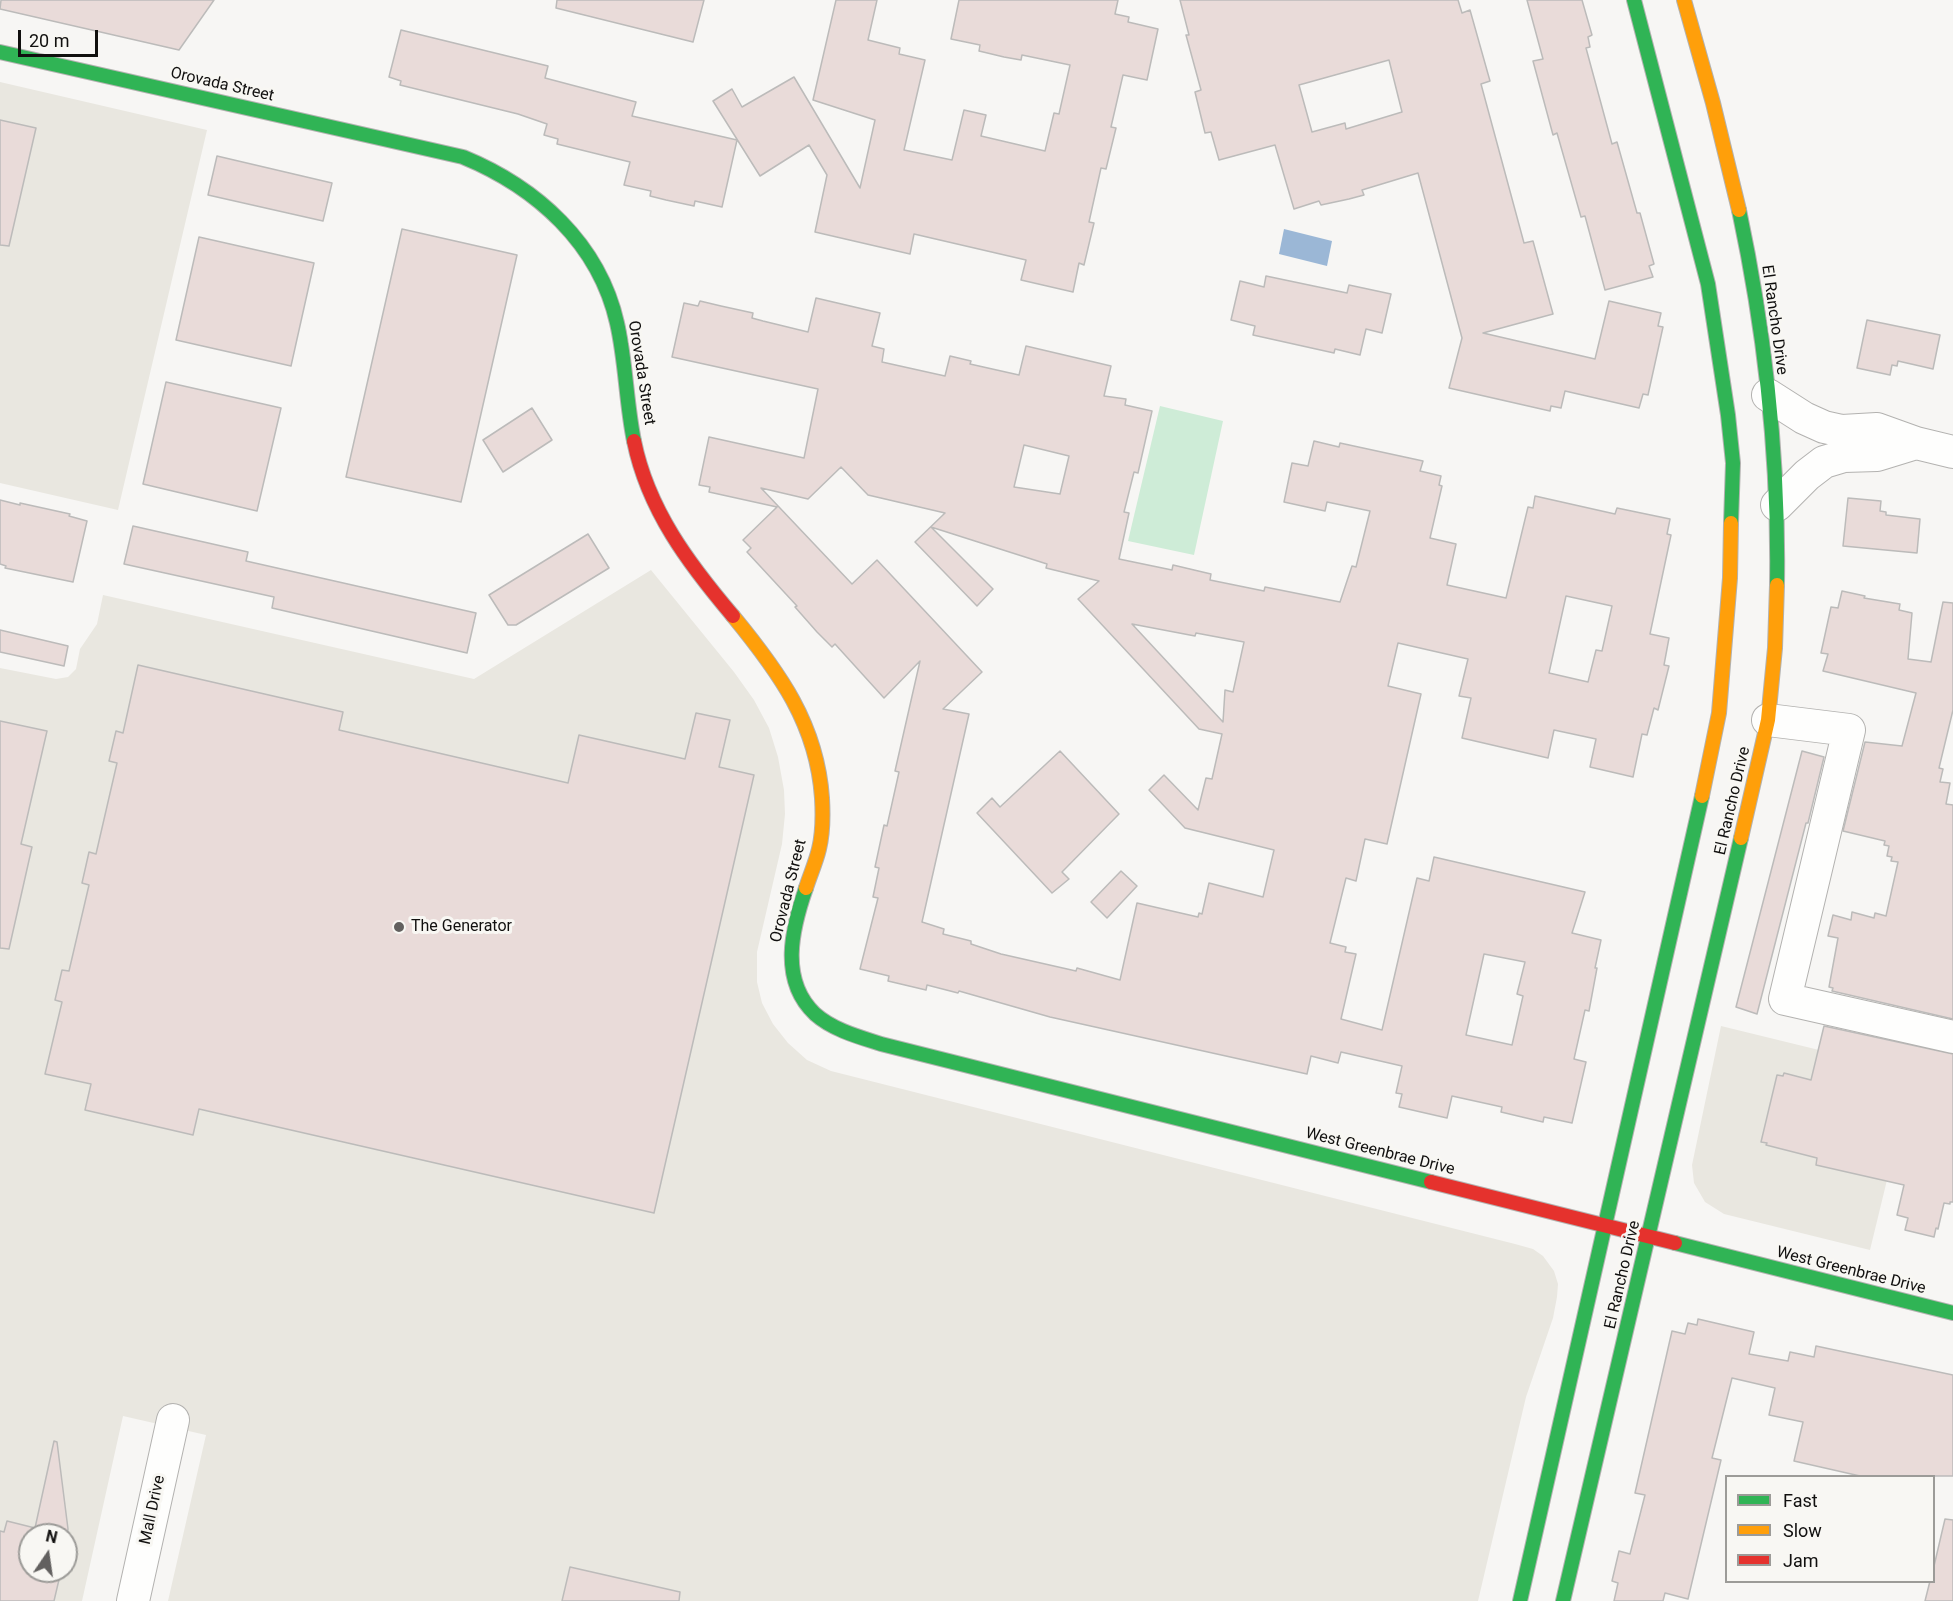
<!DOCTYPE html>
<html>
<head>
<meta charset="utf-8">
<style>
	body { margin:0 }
	#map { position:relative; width:1953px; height:1601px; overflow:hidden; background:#f7f6f4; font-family:Roboto,sans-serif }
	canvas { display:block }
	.legend { position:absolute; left:1725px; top:1475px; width:210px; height:108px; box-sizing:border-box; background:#f8f7f3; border:2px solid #9c9b98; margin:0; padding:8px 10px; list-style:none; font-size:18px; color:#11100f }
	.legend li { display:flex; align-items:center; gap:12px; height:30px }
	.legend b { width:30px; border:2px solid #9c9b98 }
	.north { position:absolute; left:18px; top:1523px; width:60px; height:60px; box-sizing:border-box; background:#f8f7f3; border:2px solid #9c9b98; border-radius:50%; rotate:13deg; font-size:16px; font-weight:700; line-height:24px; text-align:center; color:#11100f }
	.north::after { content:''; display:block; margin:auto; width:21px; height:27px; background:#62605f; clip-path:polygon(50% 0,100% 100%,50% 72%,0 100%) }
	.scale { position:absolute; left:18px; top:30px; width:80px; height:27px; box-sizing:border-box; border:3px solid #11100f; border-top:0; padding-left:8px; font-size:18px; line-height:21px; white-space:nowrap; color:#11100f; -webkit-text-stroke:4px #f8f7f3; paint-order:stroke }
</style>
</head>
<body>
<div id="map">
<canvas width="1953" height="1601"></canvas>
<ul class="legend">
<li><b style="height:8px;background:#30b455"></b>Fast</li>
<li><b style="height:8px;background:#ff9f0a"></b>Slow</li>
<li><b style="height:8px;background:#e5322d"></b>Jam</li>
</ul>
<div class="north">N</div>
<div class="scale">20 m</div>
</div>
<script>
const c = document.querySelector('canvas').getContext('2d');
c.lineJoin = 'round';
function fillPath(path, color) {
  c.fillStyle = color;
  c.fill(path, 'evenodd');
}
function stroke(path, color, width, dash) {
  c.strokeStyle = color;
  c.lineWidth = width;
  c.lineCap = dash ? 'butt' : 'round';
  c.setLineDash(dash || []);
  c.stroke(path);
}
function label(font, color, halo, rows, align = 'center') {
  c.font = font + ' Roboto,sans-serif';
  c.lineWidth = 6;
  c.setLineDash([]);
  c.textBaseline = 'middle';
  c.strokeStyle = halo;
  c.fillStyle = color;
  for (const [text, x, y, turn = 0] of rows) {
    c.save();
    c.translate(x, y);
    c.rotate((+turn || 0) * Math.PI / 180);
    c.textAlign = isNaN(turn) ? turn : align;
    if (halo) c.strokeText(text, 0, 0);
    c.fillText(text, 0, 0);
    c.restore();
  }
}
fillPath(new Path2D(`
	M 0,82 L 207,130 L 118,510 L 0,483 Z
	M 651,570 L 734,672 L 754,700 L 769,728 L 778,757 L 784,790 L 785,814 L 782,844 L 757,952 L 757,982 L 762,1003 L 773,1024 L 788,1043 L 807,1060 L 831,1071 L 1515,1244 L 1533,1249 L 1543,1256 L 1554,1271 L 1558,1284 L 1557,1297 L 1553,1318 L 1526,1397 L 1478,1601 L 168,1601 L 206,1435 L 123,1416 L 82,1601 L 0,1601 L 0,668 L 56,679 L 68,677 L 76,669 L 80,649 L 97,624 L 103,595 L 474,679 ZM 30,1535 L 66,1535 L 66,1571 L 30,1571 Z
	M 1721,1026 L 1913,1073 L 1870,1250 L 1724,1214 L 1705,1202 L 1694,1183 L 1692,1165 Z`), '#e9e7e0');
fillPath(new Path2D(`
	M 1160,406 L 1223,421 L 1194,555 L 1128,541 Z`), '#ceecd7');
fillPath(new Path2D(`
	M 1284,229 L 1332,241 L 1327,266 L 1279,254 Z`), '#9bb7d6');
const building = new Path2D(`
	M 1,0 L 214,0 L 179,50 L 0,9 Z
	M 557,0 L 704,0 L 693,42 L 556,8 Z
	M 836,0 L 877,0 L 868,40 L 900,48 L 899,54 L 925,60 L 904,150 L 952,160 L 964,110 L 986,115 L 981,136 L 1045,151 L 1054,113 L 1059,114 L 1070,65 L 1022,55 L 1021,60 L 1004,57 L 979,51 L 980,45 L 951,39 L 959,0 L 1118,0 L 1115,14 L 1129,17 L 1128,22 L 1158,29 L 1147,80 L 1123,75 L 1111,127 L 1116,128 L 1106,169 L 1101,168 L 1089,222 L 1094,223 L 1084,265 L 1079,263 L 1073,292 L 1021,280 L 1026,260 L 914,234 L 910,254 L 815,232 L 827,175 L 809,145 L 760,176 L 713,101 L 732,89 L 742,107 L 794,77 L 860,188 L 875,120 L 813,100 Z
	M 1180,0 L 1458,0 L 1462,13 L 1470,10 L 1490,81 L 1481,84 L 1524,243 L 1533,241 L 1553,314 L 1483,333 L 1595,359 L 1609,301 L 1661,313 L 1658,326 L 1663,327 L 1648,395 L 1643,394 L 1639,408 L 1565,391 L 1561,408 L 1551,406 L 1550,411 L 1449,388 L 1462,338 L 1418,173 L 1362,190 L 1364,195 L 1349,199 L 1321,205 L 1319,201 L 1294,209 L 1275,145 L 1219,160 L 1211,132 L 1205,133 L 1195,92 L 1201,90 L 1186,35 L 1189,35 ZM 1389,60 L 1402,112 L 1346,129 L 1345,123 L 1312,132 L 1299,85 Z
	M 1527,0 L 1582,0 L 1592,35 L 1588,37 L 1590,47 L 1586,48 L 1612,144 L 1617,142 L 1637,213 L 1640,213 L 1654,264 L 1649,266 L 1653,277 L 1605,290 L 1585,216 L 1581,217 L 1557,133 L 1553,135 L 1533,61 L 1543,59 Z
	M 401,30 L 548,66 L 545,78 L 636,102 L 632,116 L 737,140 L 722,207 L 695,201 L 694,206 L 666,200 L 650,196 L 651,191 L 624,185 L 630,162 L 557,144 L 558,139 L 544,135 L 547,124 L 518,114 L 400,85 L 401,81 L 389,77 Z
	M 0,120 L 36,128 L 9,246 L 0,245 Z
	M 217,156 L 332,183 L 323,221 L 208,195 Z
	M 402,229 L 517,255 L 461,502 L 346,477 Z
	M 199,237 L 314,263 L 291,366 L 176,340 Z
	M 1266,276 L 1347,293 L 1349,285 L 1391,294 L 1382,333 L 1366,329 L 1360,355 L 1335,349 L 1334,353 L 1253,335 L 1255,326 L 1231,320 L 1240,281 L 1264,287 Z
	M 816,298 L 880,313 L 872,346 L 884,349 L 882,362 L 945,376 L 950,356 L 971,361 L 970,364 L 1019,375 L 1026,346 L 1111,366 L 1104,396 L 1126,399 L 1125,405 L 1152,411 L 1138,473 L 1134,472 L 1124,512 L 1129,513 L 1119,559 L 1172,570 L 1173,565 L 1211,574 L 1210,580 L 1264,591 L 1265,587 L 1340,602 L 1352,566 L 1356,567 L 1370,511 L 1327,502 L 1325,511 L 1284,502 L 1292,463 L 1308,466 L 1314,441 L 1339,447 L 1340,443 L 1423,461 L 1420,471 L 1441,476 L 1439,485 L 1442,486 L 1430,538 L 1456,544 L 1447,585 L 1506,598 L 1528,507 L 1533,508 L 1535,496 L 1615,514 L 1617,508 L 1670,519 L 1667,534 L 1671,535 L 1650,634 L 1669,638 L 1664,665 L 1669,666 L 1658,710 L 1654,708 L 1647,735 L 1642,734 L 1633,777 L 1590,767 L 1596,739 L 1554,730 L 1548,758 L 1462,738 L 1471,698 L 1459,696 L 1468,659 L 1398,643 L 1388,686 L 1421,694 L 1387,844 L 1365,839 L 1356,881 L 1346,878 L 1330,943 L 1346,947 L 1345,952 L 1356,954 L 1341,1019 L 1382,1030 L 1417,878 L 1429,881 L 1434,857 L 1585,892 L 1572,933 L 1601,940 L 1595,968 L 1597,968 L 1589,1011 L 1585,1010 L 1574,1059 L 1586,1062 L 1572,1123 L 1544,1117 L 1543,1122 L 1501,1112 L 1502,1107 L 1452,1096 L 1447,1118 L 1399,1107 L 1402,1094 L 1396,1093 L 1402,1066 L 1341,1052 L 1338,1063 L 1311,1056 L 1307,1074 L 1050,1017 L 959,991 L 958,993 L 927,985 L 926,990 L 888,981 L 889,976 L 860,969 L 878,898 L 873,897 L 879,868 L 875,867 L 884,825 L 887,826 L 899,772 L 895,771 L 920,661 L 884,698 L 835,644 L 832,647 L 817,632 L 795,607 L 797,606 L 747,552 L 751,548 L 743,540 L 777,507 L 709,492 L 710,487 L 699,485 L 709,437 L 804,458 L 818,389 L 672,357 L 684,303 L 698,306 L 700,301 L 721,306 L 753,313 L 752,318 L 763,321 L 808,332 ZM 1024,445 L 1069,456 L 1060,494 L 1014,487 ZM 841,467 L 868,495 L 945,513 L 915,542 L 977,606 L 993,589 L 931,527 L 1047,564 L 1046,568 L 1099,581 L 1078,599 L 1199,729 L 1222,734 L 1212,779 L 1206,778 L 1198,810 L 1164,775 L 1149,790 L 1185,828 L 1274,850 L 1263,897 L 1209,883 L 1202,914 L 1199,913 L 1198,917 L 1137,903 L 1120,980 L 1077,968 L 1076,971 L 1001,954 L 971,944 L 971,941 L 943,934 L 944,929 L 922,922 L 969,714 L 943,709 L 982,672 L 877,560 L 852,584 L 761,488 L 808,499 ZM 1566,596 L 1612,606 L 1602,651 L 1596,650 L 1588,682 L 1549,673 ZM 1132,624 L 1195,636 L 1196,633 L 1244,642 L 1233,692 L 1225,690 L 1223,722 ZM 1484,954 L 1525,962 L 1517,994 L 1523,996 L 1512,1045 L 1466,1035 Z
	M 1867,320 L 1940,335 L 1933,369 L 1898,361 L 1897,366 L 1892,365 L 1890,375 L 1857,368 Z
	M 166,382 L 281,408 L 257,511 L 143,484 Z
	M 532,408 L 552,440 L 503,472 L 483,440 Z
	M 1848,498 L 1881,501 L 1880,511 L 1886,512 L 1886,515 L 1920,519 L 1917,553 L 1843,546 Z
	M 0,500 L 20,505 L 20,503 L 70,514 L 69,516 L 87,521 L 73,582 L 5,568 L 6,566 L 0,564 Z
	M 133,526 L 248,552 L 246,561 L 476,613 L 467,653 L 272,608 L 274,597 L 124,564 Z
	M 588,534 L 609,568 L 516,625 L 508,625 L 489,595 Z
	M 1842,591 L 1865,596 L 1864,598 L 1900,604 L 1899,610 L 1912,613 L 1908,659 L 1931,662 L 1943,602 L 1953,603 L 1953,710 L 1939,768 L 1943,769 L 1940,782 L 1950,783 L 1946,804 L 1953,805 L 1953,1019 L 1832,991 L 1833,988 L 1829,987 L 1838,938 L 1828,936 L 1833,915 L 1851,920 L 1852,912 L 1874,918 L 1875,913 L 1886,916 L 1898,862 L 1891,861 L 1892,857 L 1887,856 L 1889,846 L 1884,845 L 1885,841 L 1843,831 L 1865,742 L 1902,746 L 1916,693 L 1823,671 L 1828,654 L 1821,653 L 1831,607 L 1838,608 Z
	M 0,630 L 68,646 L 64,666 L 0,652 Z
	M 138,665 L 343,712 L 339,730 L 568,783 L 579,735 L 685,759 L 696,713 L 730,720 L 719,767 L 754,775 L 654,1213 L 199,1109 L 193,1135 L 85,1110 L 91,1084 L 45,1074 L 62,1002 L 55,1000 L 62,970 L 69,971 L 89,885 L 82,883 L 89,852 L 96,854 L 117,763 L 109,761 L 116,731 L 123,733 Z
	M 0,721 L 47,731 L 21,844 L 32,847 L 9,949 L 0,948 Z
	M 1060,751 L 1119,814 L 1062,872 L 1069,879 L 1052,893 L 977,813 L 992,798 L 1000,807 Z
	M 1802,751 L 1824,757 L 1808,823 L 1806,823 L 1757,1014 L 1736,1007 Z
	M 1121,871 L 1137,886 L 1107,918 L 1091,902 Z
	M 1824,1026 L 1953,1054 L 1953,1202 L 1950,1202 L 1950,1204 L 1944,1203 L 1938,1229 L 1936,1228 L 1934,1237 L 1905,1230 L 1908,1218 L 1897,1215 L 1904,1185 L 1816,1165 L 1817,1158 L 1766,1145 L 1767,1143 L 1761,1142 L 1777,1075 L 1783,1076 L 1784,1073 L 1811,1080 Z
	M 1698,1319 L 1754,1332 L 1749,1354 L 1788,1361 L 1790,1352 L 1814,1357 L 1816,1346 L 1953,1375 L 1953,1476 L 1860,1476 L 1794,1461 L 1803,1422 L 1769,1415 L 1775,1388 L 1732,1378 L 1712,1458 L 1721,1460 L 1688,1599 L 1665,1593 L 1663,1601 L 1614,1601 L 1618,1583 L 1612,1581 L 1619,1551 L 1630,1554 L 1645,1495 L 1635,1493 L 1672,1331 L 1685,1334 L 1688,1323 L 1697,1325 Z
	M 54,1441 L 57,1442 L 68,1529 L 66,1547 L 66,1535 L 30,1535 L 30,1571 L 61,1571 L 54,1601 L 0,1601 L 0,1531 L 4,1532 L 7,1521 L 35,1528 Z
	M 1945,1519 L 1953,1520 L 1953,1601 L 1925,1601 L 1930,1581 L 1934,1581 L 1934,1566 Z
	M 570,1567 L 680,1592 L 679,1601 L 562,1601 Z`);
fillPath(building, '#e9dbd9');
stroke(building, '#bcbbba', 1.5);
const street = new Path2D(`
	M 1768,395 L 1804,418 L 1824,427 L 1842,431 L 1877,429 L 1916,443 L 1953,452
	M 1777,505 L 1807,475 L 1824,462 L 1844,456 L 1877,455 L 1916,443
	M 1768,720 L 1849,730 L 1785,999 L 1953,1037
	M 133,1601 L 173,1420`);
const fast = new Path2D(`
	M 1634,0 L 1708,284 L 1728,415 L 1733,463 L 1731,523
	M 0,52 L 463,157 C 536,187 599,243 617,323 C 626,362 626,402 634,441
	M 1739,210 C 1765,332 1779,460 1777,585
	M 806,888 C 792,928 779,980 815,1014 C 833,1030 859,1037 881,1044 L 1431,1182
	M 1675,1243 L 1953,1313
	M 1520,1601 L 1702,796
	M 1563,1601 L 1741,838`);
const slow = new Path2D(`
	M 1684,0 L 1713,103 L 1739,210
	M 733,616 C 779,672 817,724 822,798 C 823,815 823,833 819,849 C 816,862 810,875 806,888
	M 1702,796 L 1719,713 L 1730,578 L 1731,523
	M 1741,838 L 1768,720 L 1775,648 L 1777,585`);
const jam = new Path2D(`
	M 634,441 C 648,510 689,564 733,616
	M 1431,1182 L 1675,1243`);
stroke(street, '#b3b2b0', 34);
stroke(fast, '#b3b2b0', 16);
stroke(slow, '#b3b2b0', 16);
stroke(jam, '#b3b2b0', 16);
stroke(street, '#fefefd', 32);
stroke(fast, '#30b455', 14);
stroke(slow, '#ff9f0a', 14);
stroke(jam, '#e5322d', 14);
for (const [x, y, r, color] of [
	[399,927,6,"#62605f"]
]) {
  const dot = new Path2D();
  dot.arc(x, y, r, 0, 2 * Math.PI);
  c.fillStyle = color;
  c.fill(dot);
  stroke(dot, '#f8f7f3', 2);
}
label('16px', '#11100f', '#f8f7f3', [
	["Orovada Street",222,85,13],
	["El Rancho Drive",1774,320,82],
	["Orovada Street",641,373,81],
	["El Rancho Drive",1733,801,-77],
	["Orovada Street",789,891,-76],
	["West Greenbrae Drive",1380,1152,14],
	["West Greenbrae Drive",1851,1271,14],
	["El Rancho Drive",1623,1275,-77],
	["Mall Drive",153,1510,-78]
]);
label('16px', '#11100f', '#f8f7f3', [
	["The Generator",411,927]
], 'left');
</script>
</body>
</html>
